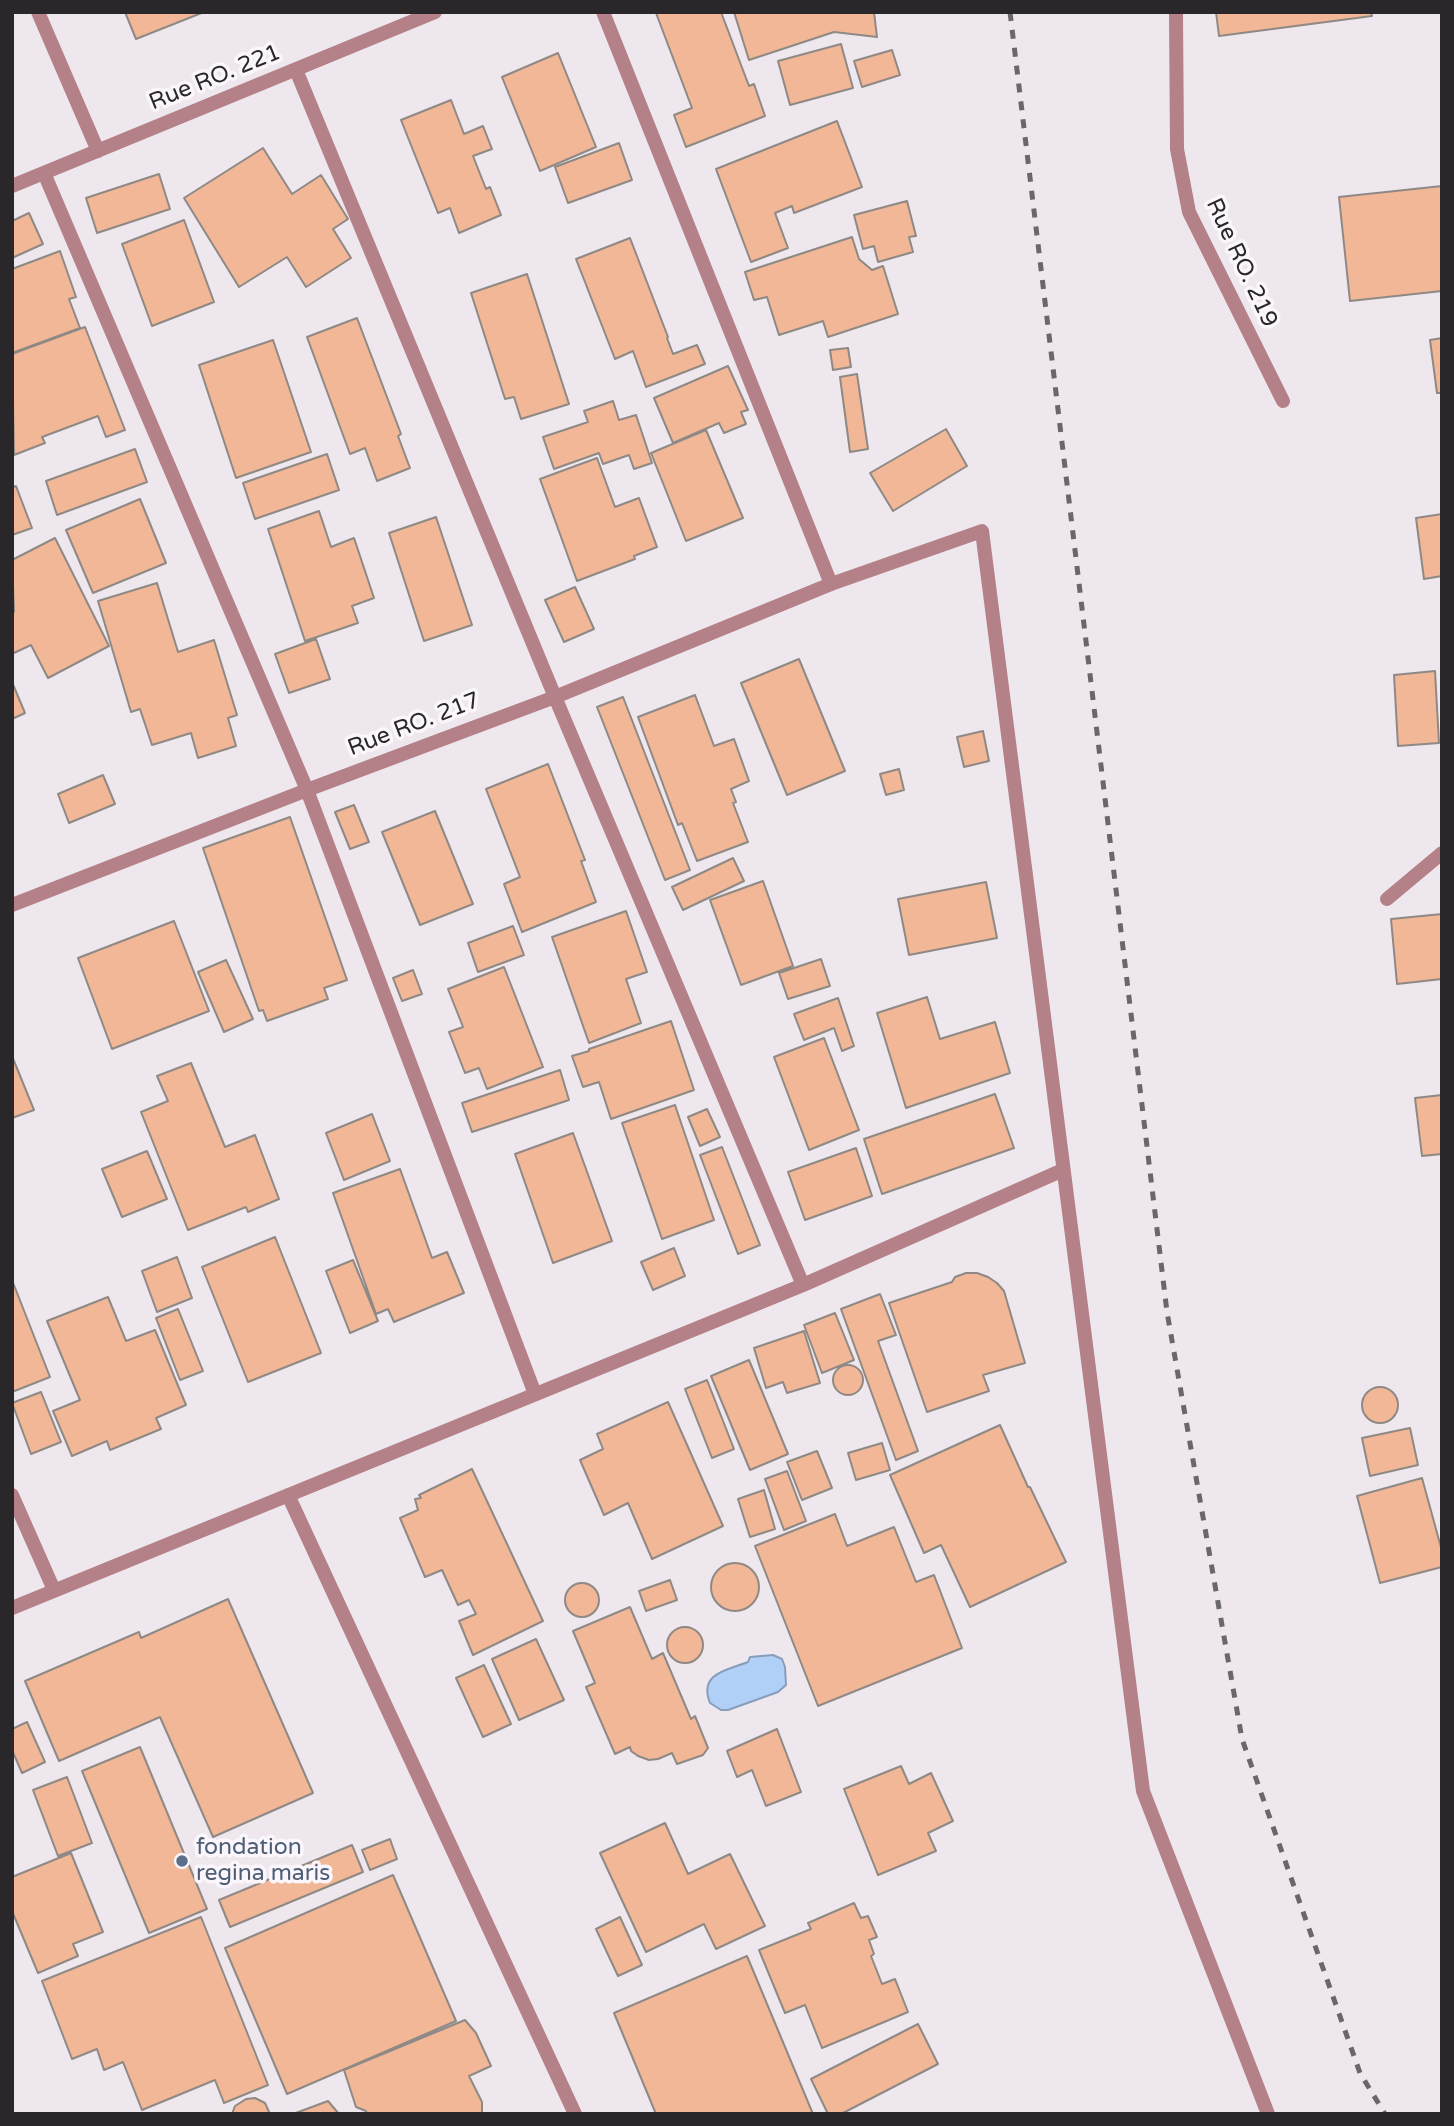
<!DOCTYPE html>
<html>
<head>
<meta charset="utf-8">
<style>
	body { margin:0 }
	#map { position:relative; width:1454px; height:2126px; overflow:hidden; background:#eee8ee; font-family:"Varela Round",sans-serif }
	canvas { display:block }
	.frame { position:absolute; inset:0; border:14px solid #292729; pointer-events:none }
</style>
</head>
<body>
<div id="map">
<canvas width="1454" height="2126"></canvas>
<div class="frame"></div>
</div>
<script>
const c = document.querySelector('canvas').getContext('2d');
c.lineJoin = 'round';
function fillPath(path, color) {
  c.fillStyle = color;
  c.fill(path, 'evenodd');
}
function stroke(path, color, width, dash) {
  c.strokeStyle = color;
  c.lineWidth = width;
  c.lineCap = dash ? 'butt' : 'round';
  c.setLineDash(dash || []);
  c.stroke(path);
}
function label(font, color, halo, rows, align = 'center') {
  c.font = font + ' "Varela Round",sans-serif';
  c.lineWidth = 7;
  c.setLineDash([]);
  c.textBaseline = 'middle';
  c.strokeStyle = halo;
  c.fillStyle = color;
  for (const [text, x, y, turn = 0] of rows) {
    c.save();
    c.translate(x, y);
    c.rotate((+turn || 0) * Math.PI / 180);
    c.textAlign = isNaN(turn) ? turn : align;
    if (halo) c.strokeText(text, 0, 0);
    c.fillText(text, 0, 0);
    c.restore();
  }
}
const water = new Path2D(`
	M 773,1655 L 782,1659 L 785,1667 L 786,1685 L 778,1692 L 728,1710 L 721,1710 L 710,1703 C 698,1673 728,1670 748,1662 L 750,1657 Z`);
fillPath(water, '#b0d0f8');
stroke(water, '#889dba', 2);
const building = new Path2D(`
	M 125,12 L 204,12 L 136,39 Z
	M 721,12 L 749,86 L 754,84 L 765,116 L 686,147 L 674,115 L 692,108 L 656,13 Z
	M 734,12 L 874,12 L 877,37 L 834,32 L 749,60 Z
	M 1216,12 L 1371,12 L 1372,16 L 1219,36 Z
	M 841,44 L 853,88 L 790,105 L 778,61 Z
	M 892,50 L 900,75 L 862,87 L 854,61 Z
	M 558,53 L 596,147 L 540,171 L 502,77 Z
	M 451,100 L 464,134 L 483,126 L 492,149 L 473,156 L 486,189 L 490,187 L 501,215 L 459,233 L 450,208 L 438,213 L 401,120 Z
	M 837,121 L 862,187 L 794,213 L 792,206 L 775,213 L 788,248 L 751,262 L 716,169 Z
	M 619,143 L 632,180 L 568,203 L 555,167 Z
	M 263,148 L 292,194 L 321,175 L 348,219 L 333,229 L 351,258 L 306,287 L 287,257 L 239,287 L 184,198 Z
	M 159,174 L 170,209 L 97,233 L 86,198 Z
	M 1442,186 L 1442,291 L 1350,301 L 1339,197 Z
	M 907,201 L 916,236 L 909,237 L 913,252 L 878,262 L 874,246 L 863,249 L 854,215 Z
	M 29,213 L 43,244 L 12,258 L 12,221 Z
	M 184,220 L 214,302 L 152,326 L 122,244 Z
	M 852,237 L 859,259 L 872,270 L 883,266 L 898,314 L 828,337 L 823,321 L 779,335 L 767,297 L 754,300 L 745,272 Z
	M 630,238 L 668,337 L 667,338 L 673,354 L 697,345 L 705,364 L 646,387 L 633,351 L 615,359 L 576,259 Z
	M 60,251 L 76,297 L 69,299 L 80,328 L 12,353 L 12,269 Z
	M 527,274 L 569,404 L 521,419 L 514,397 L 505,399 L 471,293 Z
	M 357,318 L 401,434 L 398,436 L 410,468 L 377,481 L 365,448 L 350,454 L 307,337 Z
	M 85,327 L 125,430 L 106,437 L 98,416 L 42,437 L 45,443 L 14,455 L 12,354 Z
	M 1442,338 L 1442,393 L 1437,393 L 1430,340 Z
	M 273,340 L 311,452 L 236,478 L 199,365 Z
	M 848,348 L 851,367 L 833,370 L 830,350 Z
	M 728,366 L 748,410 L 741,412 L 746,424 L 724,433 L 719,423 L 673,443 L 654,398 Z
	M 857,374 L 868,449 L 850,452 L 840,377 Z
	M 613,401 L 619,420 L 636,415 L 652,463 L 634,469 L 629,455 L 603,464 L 599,453 L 554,469 L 543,437 L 588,422 L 584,411 Z
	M 946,429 L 967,466 L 893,511 L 870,473 Z
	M 706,430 L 743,518 L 686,541 L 651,453 Z
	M 135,449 L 147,482 L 57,515 L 46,481 Z
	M 327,454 L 339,490 L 255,519 L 243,483 Z
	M 597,458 L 615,507 L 639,498 L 657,547 L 634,556 L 635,559 L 577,581 L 540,479 Z
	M 16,486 L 32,528 L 12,535 L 12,488 Z
	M 140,499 L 166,563 L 93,593 L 66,530 Z
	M 319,511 L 331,547 L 354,538 L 374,598 L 352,606 L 358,623 L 305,641 L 268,529 Z
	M 1442,514 L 1442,576 L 1424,579 L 1416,518 Z
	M 436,517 L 472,625 L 424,641 L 389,533 Z
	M 55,538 L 109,646 L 48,678 L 31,645 L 14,653 L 12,648 L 12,612 L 14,612 L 12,560 Z
	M 157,583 L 178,652 L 214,640 L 237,715 L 228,718 L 236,746 L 198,758 L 191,733 L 152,745 L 140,709 L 131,712 L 98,601 Z
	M 575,587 L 594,629 L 564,642 L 545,600 Z
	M 316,639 L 330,679 L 289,693 L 275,654 Z
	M 799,659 L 845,771 L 787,795 L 741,683 Z
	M 1435,671 L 1439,743 L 1398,746 L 1394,675 Z
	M 12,682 L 25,713 L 12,719 Z
	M 695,695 L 714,746 L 734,739 L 749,781 L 731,789 L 736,802 L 733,803 L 748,842 L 697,861 L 682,823 L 678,825 L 638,717 Z
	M 623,697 L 690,870 L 665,880 L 597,707 Z
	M 983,731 L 989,761 L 964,767 L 957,737 Z
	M 548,764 L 585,860 L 581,861 L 596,902 L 522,932 L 504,884 L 520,877 L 486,789 Z
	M 899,769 L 904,790 L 886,795 L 880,774 Z
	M 103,775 L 115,804 L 69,823 L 58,794 Z
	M 354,805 L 369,842 L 350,849 L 335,812 Z
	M 435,811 L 473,904 L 420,925 L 382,832 Z
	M 290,817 L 347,980 L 324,988 L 328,999 L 267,1021 L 263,1010 L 259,1011 L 203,848 Z
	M 733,858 L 744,881 L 683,910 L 672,887 Z
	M 763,881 L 793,966 L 741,985 L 710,900 Z
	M 986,882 L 997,938 L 909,955 L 898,899 Z
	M 626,911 L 647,972 L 626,979 L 641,1023 L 589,1043 L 552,937 Z
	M 1442,914 L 1442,979 L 1397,984 L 1391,919 Z
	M 174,921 L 209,1011 L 112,1049 L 78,958 Z
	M 513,926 L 524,955 L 478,972 L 468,943 Z
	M 821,959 L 830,986 L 788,999 L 779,973 Z
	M 226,960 L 253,1019 L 224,1032 L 198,972 Z
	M 504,967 L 543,1067 L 487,1089 L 479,1068 L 465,1073 L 449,1032 L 463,1027 L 448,989 Z
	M 413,970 L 422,994 L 402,1001 L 393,978 Z
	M 927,997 L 940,1039 L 995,1022 L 1010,1073 L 906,1108 L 877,1013 Z
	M 838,998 L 854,1046 L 842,1051 L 834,1028 L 804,1040 L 794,1014 Z
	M 671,1021 L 694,1090 L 611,1119 L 599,1082 L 583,1087 L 572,1056 L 589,1051 L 589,1049 Z
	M 824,1038 L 859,1130 L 809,1150 L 774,1057 Z
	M 12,1056 L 34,1110 L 12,1118 Z
	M 191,1063 L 225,1147 L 255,1135 L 279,1199 L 248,1212 L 246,1207 L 188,1230 L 141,1112 L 168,1101 L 157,1076 Z
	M 560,1070 L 569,1100 L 472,1132 L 462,1103 Z
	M 995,1094 L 1014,1148 L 882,1194 L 864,1139 Z
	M 1442,1095 L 1442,1154 L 1422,1156 L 1415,1098 Z
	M 675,1105 L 714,1220 L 662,1239 L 622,1123 Z
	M 707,1109 L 720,1137 L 700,1146 L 688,1117 Z
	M 372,1114 L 390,1161 L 344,1180 L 326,1133 Z
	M 573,1133 L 612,1241 L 553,1263 L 515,1154 Z
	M 722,1147 L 760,1245 L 738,1254 L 700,1155 Z
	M 856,1148 L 872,1196 L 805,1220 L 788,1172 Z
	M 147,1151 L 167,1199 L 122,1217 L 102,1169 Z
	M 400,1169 L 432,1258 L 447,1252 L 464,1293 L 394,1322 L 388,1309 L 376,1314 L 333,1193 Z
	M 275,1237 L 321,1353 L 248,1382 L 202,1267 Z
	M 674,1248 L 685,1276 L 653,1290 L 641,1262 Z
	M 177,1257 L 192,1298 L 157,1312 L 142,1271 Z
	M 353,1260 L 378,1321 L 350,1333 L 326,1271 Z
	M 966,1273 L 977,1273 L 988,1277 L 997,1283 L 1004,1291 L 1025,1363 L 983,1375 L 989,1391 L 927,1412 L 889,1303 L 952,1282 L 955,1277 Z
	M 12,1280 L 50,1377 L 12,1392 Z
	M 880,1294 L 896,1335 L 878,1341 L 918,1451 L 896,1460 L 841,1309 Z
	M 108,1297 L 126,1341 L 155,1330 L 186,1405 L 156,1418 L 161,1429 L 110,1450 L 107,1441 L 72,1456 L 53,1411 L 80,1400 L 47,1321 Z
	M 178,1309 L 203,1371 L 180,1380 L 156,1318 Z
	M 835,1313 L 854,1360 L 822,1373 L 804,1325 Z
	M 804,1331 L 820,1383 L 787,1393 L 783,1382 L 766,1388 L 754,1348 Z
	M 749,1360 L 788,1454 L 750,1470 L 711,1376 Z
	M833 1380a15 15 0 1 1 30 0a15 15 0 1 1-30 0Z
	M 707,1380 L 734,1449 L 712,1458 L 685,1389 Z
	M1362 1405a18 18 0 1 1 36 0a18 18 0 1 1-36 0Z
	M 41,1392 L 61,1442 L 31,1454 L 12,1403 Z
	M 668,1402 L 723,1526 L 652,1559 L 628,1503 L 604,1515 L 580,1460 L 603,1449 L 597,1434 Z
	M 1000,1425 L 1028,1487 L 1030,1487 L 1066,1562 L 970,1607 L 941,1545 L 924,1553 L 890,1475 Z
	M 1410,1428 L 1418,1465 L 1370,1476 L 1362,1438 Z
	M 882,1443 L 890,1470 L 856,1480 L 848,1453 Z
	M 817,1451 L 832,1488 L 802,1500 L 787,1462 Z
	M 472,1469 L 543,1621 L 473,1655 L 459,1621 L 476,1614 L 469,1600 L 458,1605 L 442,1570 L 425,1577 L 400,1518 L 418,1510 L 415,1499 L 421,1498 L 419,1495 Z
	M 787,1471 L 806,1521 L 784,1530 L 765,1479 Z
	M 1422,1478 L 1442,1551 L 1442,1567 L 1380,1583 L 1357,1496 Z
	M 764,1490 L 775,1529 L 750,1537 L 738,1499 Z
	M 835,1514 L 847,1546 L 894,1527 L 916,1582 L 934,1575 L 962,1648 L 818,1706 L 755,1546 Z
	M711 1587a24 24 0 1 1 48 0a24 24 0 1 1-48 0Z
	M 670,1580 L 677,1600 L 646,1611 L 639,1591 Z
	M565 1600a17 17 0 1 1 34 0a17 17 0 1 1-34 0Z
	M 228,1599 L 313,1793 L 213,1837 L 160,1717 L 59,1761 L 25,1681 L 139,1632 L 141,1638 Z
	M 630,1607 L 652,1659 L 663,1653 L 691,1719 L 695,1716 L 708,1748 L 703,1755 L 677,1764 L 672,1753 L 658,1759 L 649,1760 L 638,1756 L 631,1751 L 630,1747 L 615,1754 L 586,1687 L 595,1683 L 573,1631 Z
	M667 1645a18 18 0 1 1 36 0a18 18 0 1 1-36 0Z
	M 536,1639 L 564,1700 L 519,1720 L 492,1659 Z
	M 484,1665 L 511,1724 L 483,1737 L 456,1678 Z
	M 27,1722 L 45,1762 L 22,1773 L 12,1750 L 12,1729 Z
	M 777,1729 L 801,1792 L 766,1806 L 752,1770 L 737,1777 L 727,1751 Z
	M 140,1747 L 207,1909 L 149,1933 L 82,1771 Z
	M 901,1766 L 909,1784 L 931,1773 L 953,1821 L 928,1833 L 936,1851 L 878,1875 L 844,1789 Z
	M 67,1777 L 92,1843 L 58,1856 L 33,1790 Z
	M 665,1823 L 688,1874 L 730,1854 L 765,1926 L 716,1949 L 704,1924 L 646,1952 L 600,1853 Z
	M 390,1839 L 397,1859 L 370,1870 L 362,1850 Z
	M 352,1845 L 363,1872 L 230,1927 L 219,1900 Z
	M 71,1853 L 103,1932 L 73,1944 L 78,1956 L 38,1973 L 12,1911 L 12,1877 Z
	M 393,1875 L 456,2021 L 287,2094 L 225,1948 Z
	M 854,1903 L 861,1918 L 868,1916 L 877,1937 L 869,1940 L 874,1954 L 871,1956 L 882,1984 L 895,1979 L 908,2012 L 822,2048 L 805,2005 L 785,2013 L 759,1950 L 811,1929 L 808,1923 Z
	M 201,1917 L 268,2085 L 224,2103 L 215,2080 L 142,2110 L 123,2062 L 104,2070 L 97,2049 L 72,2059 L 42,1981 Z
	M 620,1917 L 642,1965 L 618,1976 L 596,1929 Z
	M 747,1956 L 813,2114 L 656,2114 L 614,2013 Z
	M 465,2020 L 476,2033 L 491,2066 L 469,2076 L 482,2102 L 482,2114 L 367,2114 L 366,2111 L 356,2107 L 344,2070 Z
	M 918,2024 L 938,2064 L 841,2114 L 828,2114 L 811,2079 Z
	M 255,2098 L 265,2103 L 270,2114 L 232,2114 L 235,2106 L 246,2099 Z
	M 328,2101 L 339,2114 L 293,2114 Z`);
fillPath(building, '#f2b796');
stroke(building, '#8f8985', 2);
stroke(new Path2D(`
	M 831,584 L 982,531 L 1143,1791 L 1268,2114`), '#b58188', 14);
stroke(new Path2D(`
	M 38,12 L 98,151
	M 1176,12 L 1177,149 L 1189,212 L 1283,401
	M 296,70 L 555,697 L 803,1285
	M 44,173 L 307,790 L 535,1394
	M 12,186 L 435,12
	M 1387,899 L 1442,853
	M 12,905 L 307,790 L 555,697 L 831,584 L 603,12
	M 12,1495 L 54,1590
	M 288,1495 L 575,2114
	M 12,1608 L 803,1285 L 1063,1170`), '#b58188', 14);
stroke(new Path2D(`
	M 1010,12 L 1167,1312 L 1242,1739 L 1360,2073 L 1385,2114`), '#6a676a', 5, [9, 9]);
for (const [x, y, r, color] of [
	[182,1861,7,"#5c6f8a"]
]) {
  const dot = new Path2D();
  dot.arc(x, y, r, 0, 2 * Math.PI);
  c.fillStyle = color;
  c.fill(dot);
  stroke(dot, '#fbf6fb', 2.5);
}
label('23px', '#292729', '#fbf6fb', [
	["Rue RO. 221",215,78,-22],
	["Rue RO. 219",1241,263,65],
	["Rue RO. 217",414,725,-21]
]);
label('23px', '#4e5e75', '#fbf6fb', [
	["fondation",196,1848],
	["regina maris",196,1874]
], 'left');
</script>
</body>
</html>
